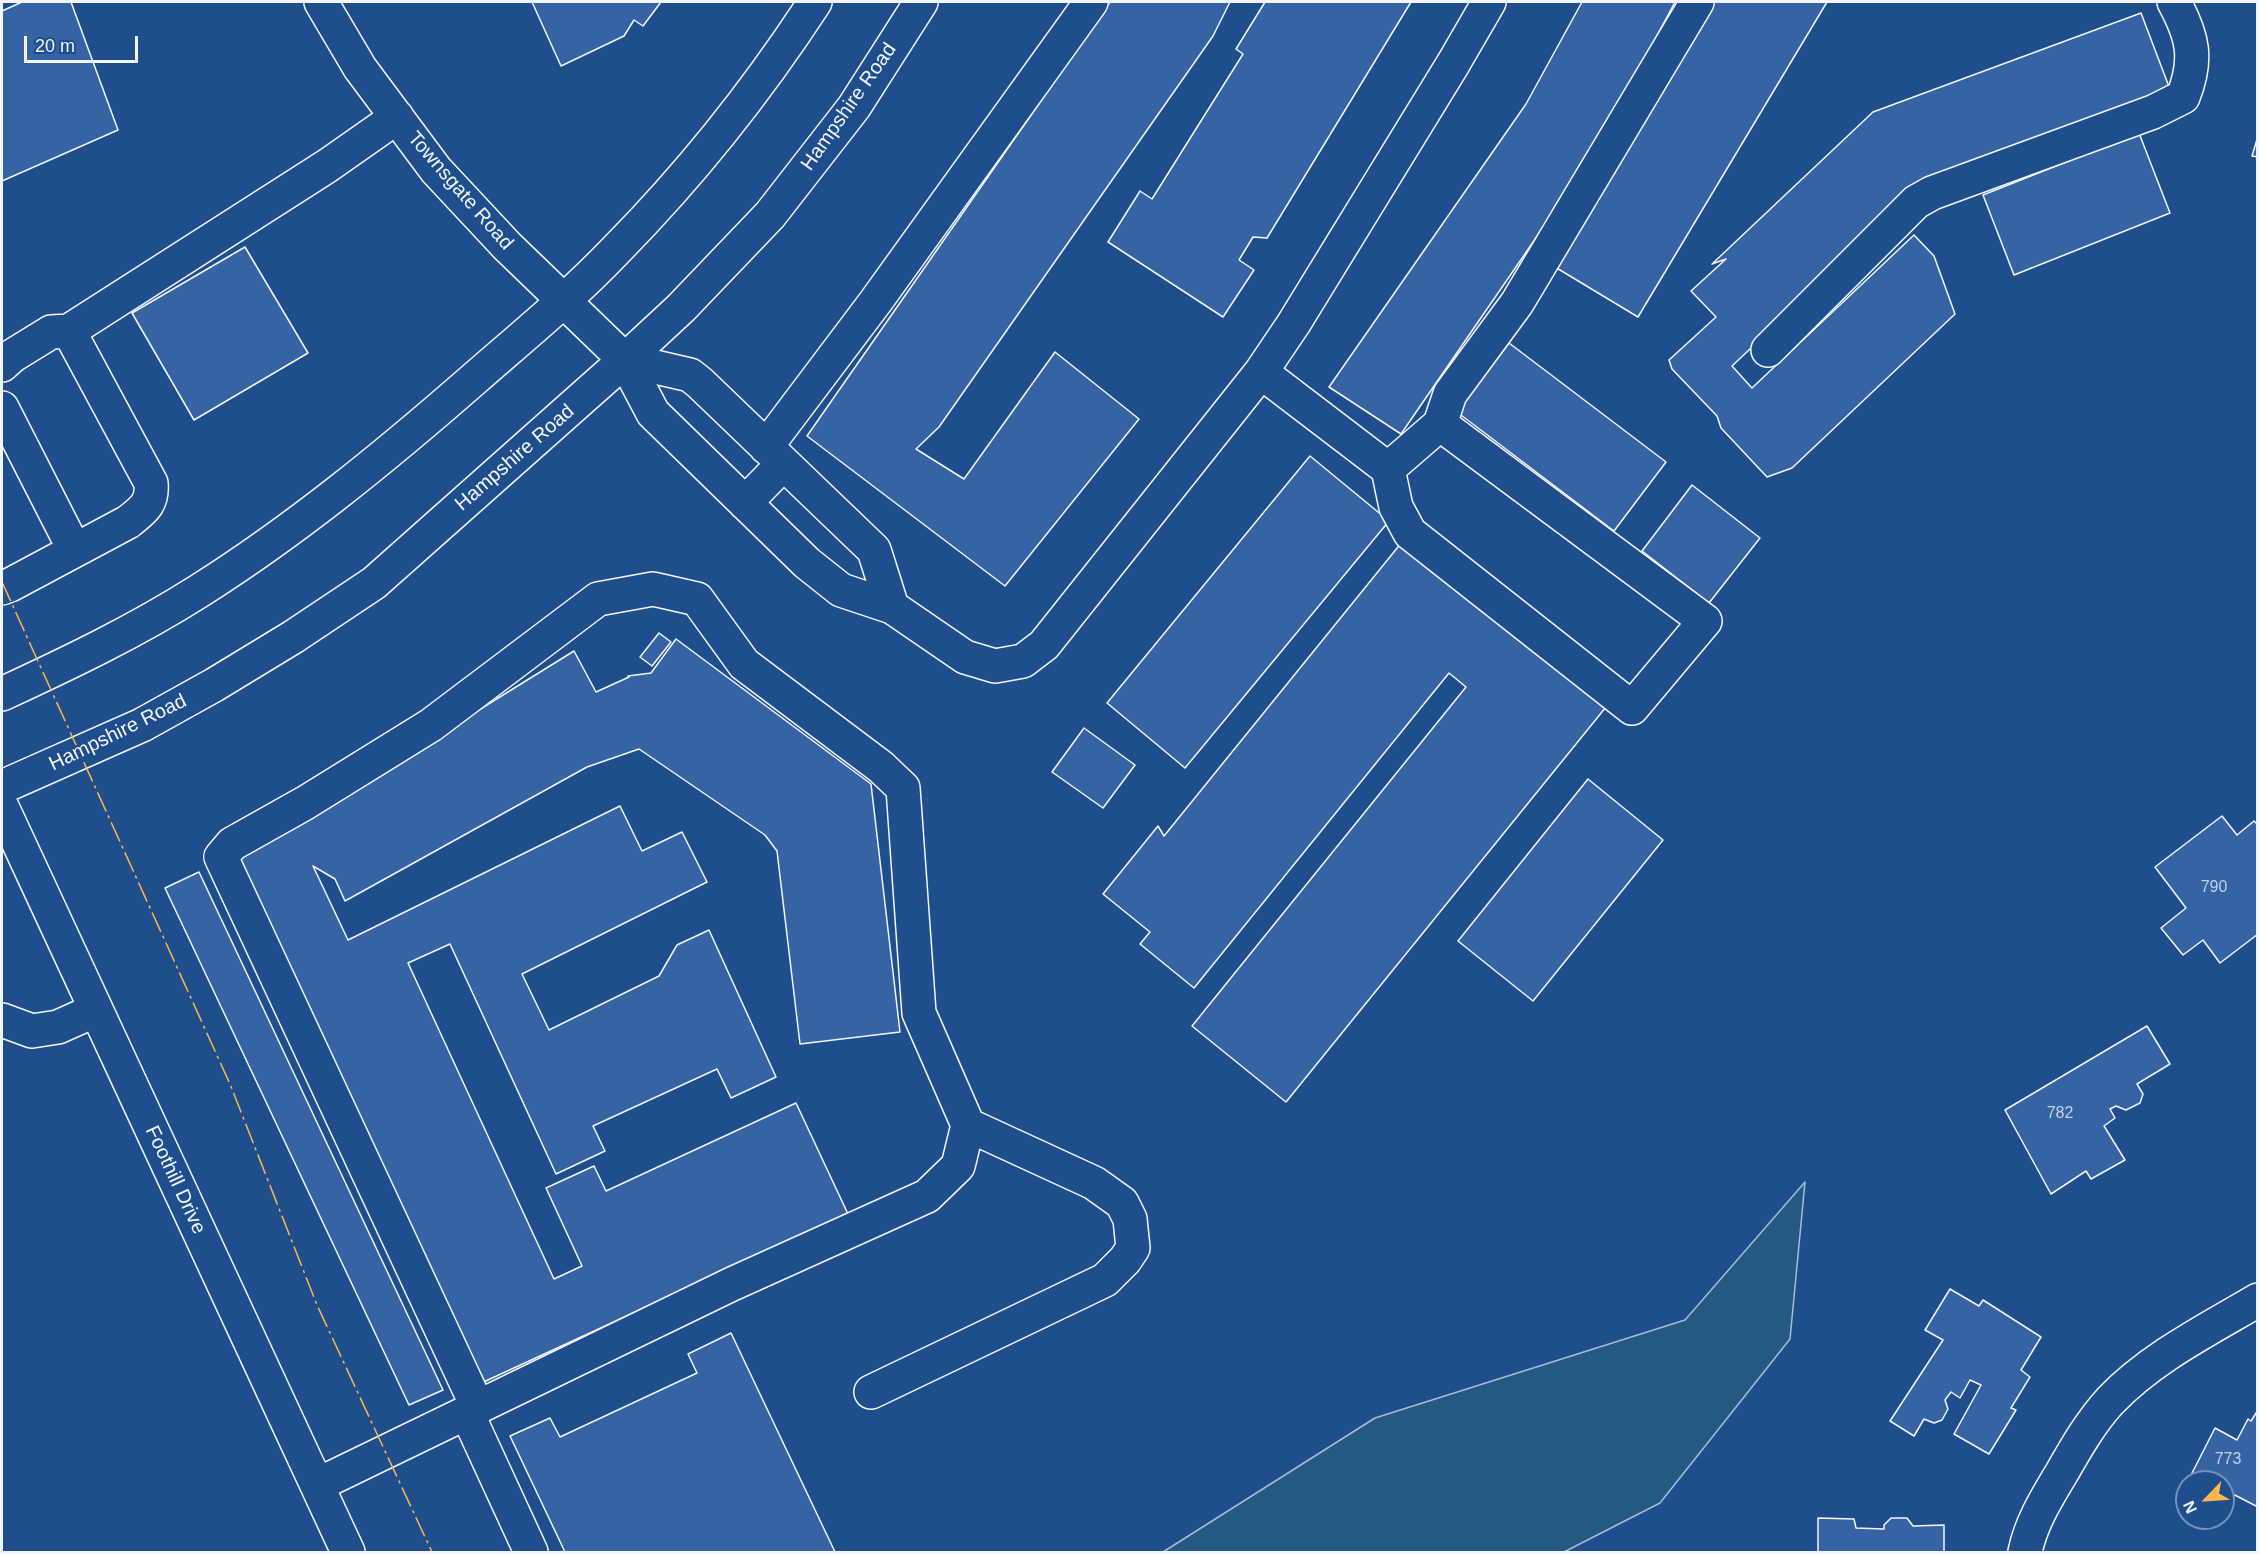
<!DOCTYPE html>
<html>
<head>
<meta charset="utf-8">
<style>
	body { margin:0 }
	#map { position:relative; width:2259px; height:1554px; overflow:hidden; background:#1f4e8c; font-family:Helvetica,sans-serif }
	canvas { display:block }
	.frame { position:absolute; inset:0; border:3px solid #f2f6ff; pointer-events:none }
	.north { position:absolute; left:2175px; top:1470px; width:60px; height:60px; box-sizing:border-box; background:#1f4e8c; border:2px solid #7391ba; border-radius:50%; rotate:245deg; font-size:16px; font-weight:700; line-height:24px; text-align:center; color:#f2f6ff }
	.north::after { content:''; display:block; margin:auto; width:21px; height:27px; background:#ffb74d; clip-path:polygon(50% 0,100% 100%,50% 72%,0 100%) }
	.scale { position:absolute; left:24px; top:36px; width:114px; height:27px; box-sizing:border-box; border:3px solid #f2f6ff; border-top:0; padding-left:8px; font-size:18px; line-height:21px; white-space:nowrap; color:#f2f6ff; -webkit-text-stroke:4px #1f4e8c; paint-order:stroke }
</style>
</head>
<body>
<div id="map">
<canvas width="2259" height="1554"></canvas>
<div class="frame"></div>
<div class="north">N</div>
<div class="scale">20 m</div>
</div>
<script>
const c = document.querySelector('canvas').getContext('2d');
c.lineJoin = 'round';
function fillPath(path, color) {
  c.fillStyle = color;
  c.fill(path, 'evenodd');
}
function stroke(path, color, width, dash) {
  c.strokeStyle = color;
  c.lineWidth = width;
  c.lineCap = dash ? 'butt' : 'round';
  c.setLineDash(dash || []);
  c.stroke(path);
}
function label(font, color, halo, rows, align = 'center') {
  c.font = font + ' Helvetica,sans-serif';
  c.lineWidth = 4.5;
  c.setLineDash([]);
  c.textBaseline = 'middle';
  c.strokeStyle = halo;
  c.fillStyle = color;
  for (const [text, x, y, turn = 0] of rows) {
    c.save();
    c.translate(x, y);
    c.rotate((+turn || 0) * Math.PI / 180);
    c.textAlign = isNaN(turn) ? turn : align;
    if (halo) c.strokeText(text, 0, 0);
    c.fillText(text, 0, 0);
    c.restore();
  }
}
const green = new Path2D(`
	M 1805,1182 L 1790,1339 L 1660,1503 L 1564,1552 L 1163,1552 L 1375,1418 L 1685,1320 Z`);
fillPath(green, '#245a82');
stroke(green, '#a8bbd7', 1.5);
const building = new Path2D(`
	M 22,2 L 71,2 L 118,130 L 2,181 L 2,11 Z
	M 532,2 L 661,2 L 643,26 L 634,20 L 624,36 L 561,66 Z
	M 1110,2 L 1230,2 L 1213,36 L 939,427 L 916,449 L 964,479 L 1055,352 L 1139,419 L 1005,586 L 807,436 Z
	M 1265,2 L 1411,2 L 1267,238 L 1253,237 L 1239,260 L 1254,270 L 1223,317 L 1108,242 L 1140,191 L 1152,199 L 1243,54 L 1236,49 Z
	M 1582,2 L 1675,2 L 1593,155 L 1401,434 L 1329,387 L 1526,104 Z
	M 1714,2 L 1827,2 L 1638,317 L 1555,267 Z
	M 2141,13 L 2171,92 L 1926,183 L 1732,366 L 1752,388 L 1914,235 L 1934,256 L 1955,314 L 1792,468 L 1767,477 L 1721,428 L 1717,416 L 1672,369 L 1669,360 L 1716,317 L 1691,291 L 1726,259 L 1712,264 L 1873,112 Z
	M 2139,133 L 2170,213 L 2014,275 L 1983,195 Z
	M 2258,136 L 2258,157 L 2252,156 Z
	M 245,247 L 308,353 L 194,420 L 132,313 Z
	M 1509,343 L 1666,462 L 1614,531 L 1457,412 Z
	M 1310,456 L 1389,521 L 1185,768 L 1107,703 Z
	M 1692,485 L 1760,538 L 1709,603 L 1642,551 Z
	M 1402,542 L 1606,707 L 1286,1102 L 1192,1026 L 1466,687 L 1449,673 L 1194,988 L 1140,944 L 1150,932 L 1103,894 L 1158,826 L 1164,836 Z
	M 659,633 L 671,642 L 652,666 L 640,657 Z
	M 676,639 L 871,784 L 900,1032 L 800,1044 L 777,851 L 765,835 L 639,749 L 587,767 L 345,901 L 335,879 L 313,866 L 348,940 L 620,806 L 642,851 L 682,832 L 707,882 L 522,974 L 549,1030 L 659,976 L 677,945 L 709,930 L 776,1077 L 731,1098 L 717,1069 L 593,1126 L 605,1151 L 556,1174 L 450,944 L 408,963 L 554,1279 L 582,1266 L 546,1188 L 594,1166 L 606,1191 L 796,1103 L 848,1214 L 477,1385 L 237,860 L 574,651 L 596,692 L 629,677 L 628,676 L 651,673 Z
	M 1084,728 L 1135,765 L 1103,808 L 1052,772 Z
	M 1588,779 L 1663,840 L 1533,1001 L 1458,941 Z
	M 2222,816 L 2237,835 L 2254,821 L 2258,825 L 2258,934 L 2220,963 L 2203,940 L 2183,955 L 2161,928 L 2186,908 L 2155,867 Z
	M 199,872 L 443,1390 L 409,1405 L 165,888 Z
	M 2147,1026 L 2170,1064 L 2137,1084 L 2143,1094 L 2140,1103 L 2126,1110 L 2116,1106 L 2110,1109 L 2115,1118 L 2104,1126 L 2125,1160 L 2091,1179 L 2086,1171 L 2051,1194 L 2005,1110 Z
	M 1950,1289 L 1979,1306 L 1983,1300 L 2041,1337 L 2021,1370 L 2030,1377 L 2011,1408 L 2016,1410 L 1989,1454 L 1954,1434 L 1981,1385 L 1970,1380 L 1960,1398 L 1951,1392 L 1945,1400 L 1948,1409 L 1942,1420 L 1934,1423 L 1924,1419 L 1914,1436 L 1890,1421 L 1943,1340 L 1925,1330 Z
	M 731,1333 L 835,1552 L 565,1552 L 510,1436 L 550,1418 L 560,1437 L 697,1373 L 688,1354 Z
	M 2258,1410 L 2258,1507 L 2223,1489 L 2223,1482 L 2194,1482 L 2189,1479 L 2215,1428 L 2237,1440 L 2248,1419 L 2251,1421 Z
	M 1818,1518 L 1854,1519 L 1856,1528 L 1884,1529 L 1884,1525 L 1891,1518 L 1907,1518 L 1913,1526 L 1944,1525 L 1944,1552 L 1818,1552 Z`);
fillPath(building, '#3563a3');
stroke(building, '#f2f6ff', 1.5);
const minor = new Path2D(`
	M 321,2 L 360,68 L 436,170 L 507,246 L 625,360 L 653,413 L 807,563 L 841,590 L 892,607 L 965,657 L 995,666 L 1023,661 L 1044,645 L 1261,372 L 1294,323 L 1453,64 L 1489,2
	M 1768,350 L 1916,202 L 1932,193 L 2153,112 L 2183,97 C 2198,59 2193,37 2174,2
	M 625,360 L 690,375 L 700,383 L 874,550 L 892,607
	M 2,365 L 12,356 L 51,332 L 69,331 L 327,166 L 397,117
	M 1261,372 L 1388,469 L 1396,507 L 1410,533 L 1632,708 L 1705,621 L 1440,424 L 1388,469
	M 2,408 L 74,549
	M 1440,424 L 1450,394 L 1517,303 L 1697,2
	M 766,447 L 876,301 L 1091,2
	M 745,503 L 783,464
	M 2,588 L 10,585 L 128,522 C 143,510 153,504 151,483 L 69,331
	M 2,807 L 348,1552
	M 2,1020 L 32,1031 L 58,1027 L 96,1010
	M 871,1392 L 1105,1280 L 1125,1260 L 1133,1248 L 1130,1219 L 1122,1203 L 1094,1183 L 968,1125
	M 467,1413 L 531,1552
	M 317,1485 L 732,1284 L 927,1196 L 958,1166 L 968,1125 L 919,1013 L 903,788 L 881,767 L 744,664 L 697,599 L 653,589 L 598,599 L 431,725 L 305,803 L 232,844 L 221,857 L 478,1408
	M 2025,1552 C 2031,1523 2046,1499 2061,1474 C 2076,1448 2090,1423 2110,1401 C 2151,1358 2207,1330 2258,1300`);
const major = new Path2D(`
	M 2,694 C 69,663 136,631 199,591 C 297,529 387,455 474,379 C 522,337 571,297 615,251 C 690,175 757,91 815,2
	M 2,787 L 142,725 L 214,685 L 293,637 L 374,583 L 625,360 L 681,308 L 770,215 L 854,107 L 921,2`);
stroke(minor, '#f2f6ff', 36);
stroke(major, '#f2f6ff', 36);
stroke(minor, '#1f4e8c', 33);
stroke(major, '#1f4e8c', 33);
stroke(new Path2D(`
	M 2,582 L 230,1084 L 317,1305 L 432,1552`), '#ffb74d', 1.5, [21, 4.5, 3, 4.5]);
label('16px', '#c3d1e8', null, [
	["790",2214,888],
	["782",2060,1114],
	["773",2228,1460]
]);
label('20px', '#f2f6ff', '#1f4e8c', [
	["Hampshire Road",849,107,-55],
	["Townsgate Road",460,191,49],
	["Hampshire Road",515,458,-41],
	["Hampshire Road",118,733,-26],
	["Foothill Drive",175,1180,65]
]);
</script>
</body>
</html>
